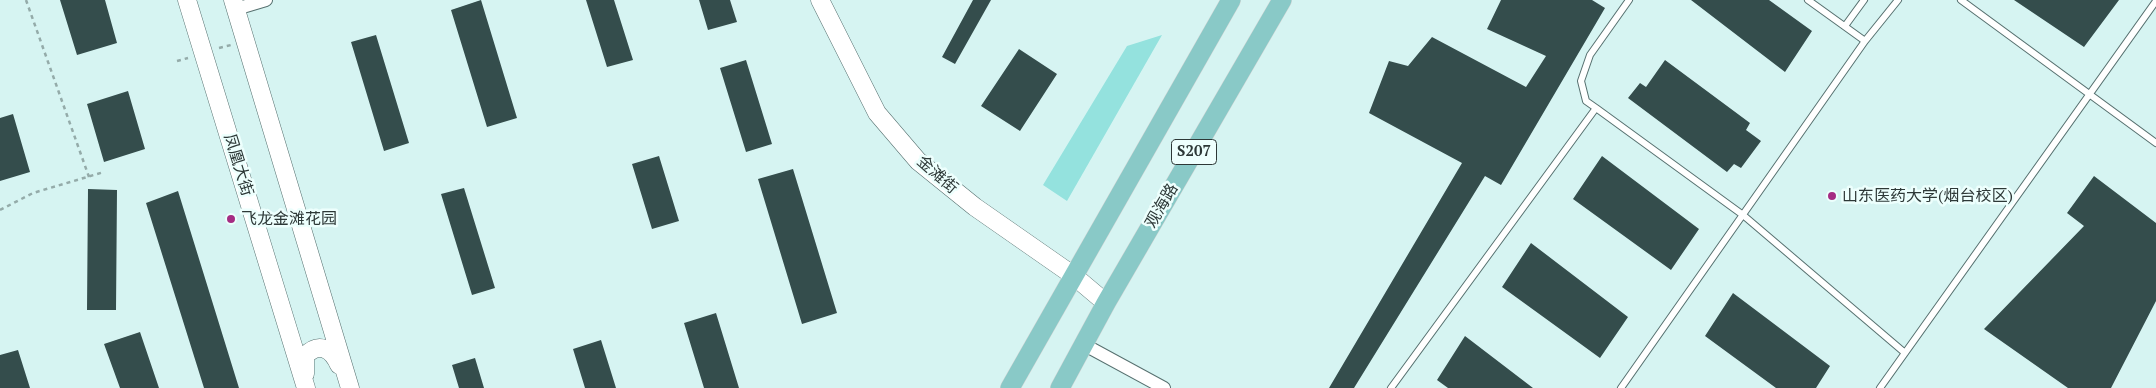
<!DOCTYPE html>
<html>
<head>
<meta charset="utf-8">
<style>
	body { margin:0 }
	canvas { display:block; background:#d6f4f2 }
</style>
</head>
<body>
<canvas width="2156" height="388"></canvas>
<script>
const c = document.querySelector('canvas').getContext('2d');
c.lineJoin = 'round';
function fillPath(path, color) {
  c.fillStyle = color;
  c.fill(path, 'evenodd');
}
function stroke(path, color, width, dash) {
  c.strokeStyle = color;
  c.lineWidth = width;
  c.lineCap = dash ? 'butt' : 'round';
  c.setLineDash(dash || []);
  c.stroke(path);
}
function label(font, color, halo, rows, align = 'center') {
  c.font = font + ' "PT Serif","Noto Sans SC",serif';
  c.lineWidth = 5;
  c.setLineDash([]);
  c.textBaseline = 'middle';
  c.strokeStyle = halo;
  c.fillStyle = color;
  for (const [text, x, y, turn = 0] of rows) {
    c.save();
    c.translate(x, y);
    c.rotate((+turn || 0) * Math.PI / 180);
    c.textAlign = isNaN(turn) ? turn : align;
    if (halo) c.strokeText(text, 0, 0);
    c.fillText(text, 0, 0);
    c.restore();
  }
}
fillPath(new Path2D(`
	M 1162,35 L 1067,201 L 1043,185 L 1127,46 Z`), '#94e2de');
fillPath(new Path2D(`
	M 60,0 L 105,0 L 117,43 L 77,55 Z
	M 481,0 L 517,118 L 487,127 L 451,10 Z
	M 586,0 L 614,0 L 633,60 L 607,67 Z
	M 699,0 L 730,0 L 737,22 L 708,30 Z
	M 973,0 L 991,0 L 955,64 L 942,57 Z
	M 1501,0 L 1592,0 L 1605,8 L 1501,185 L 1485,176 L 1354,388 L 1329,388 L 1462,163 L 1369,113 L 1389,61 L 1408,66 L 1432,37 L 1526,87 L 1546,56 L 1487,29 Z
	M 1691,0 L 1769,0 L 1812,31 L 1785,72 Z
	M 2014,0 L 2119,0 L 2084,47 Z
	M 376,35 L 409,143 L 384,151 L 351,42 Z
	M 1019,49 L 1057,74 L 1020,131 L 981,106 Z
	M 746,60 L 772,144 L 746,152 L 720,68 Z
	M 1665,60 L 1750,123 L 1746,130 L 1761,141 L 1741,168 L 1734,164 L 1727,172 L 1628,98 L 1640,83 L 1646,87 Z
	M 128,91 L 145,149 L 104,162 L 87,104 Z
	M 13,114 L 30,172 L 0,181 L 0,118 Z
	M 659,156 L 679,221 L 652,229 L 632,164 Z
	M 1602,156 L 1699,229 L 1671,270 L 1573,199 Z
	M 793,169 L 837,313 L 802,324 L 758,179 Z
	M 2094,176 L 2156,223 L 2156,301 L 2111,388 L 2068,388 L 1984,329 L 2084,226 L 2067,213 Z
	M 464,188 L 495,288 L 472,295 L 441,194 Z
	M 88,189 L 117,190 L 116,310 L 87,310 Z
	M 178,191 L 239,388 L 204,388 L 146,203 Z
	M 1531,243 L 1628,317 L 1600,358 L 1502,287 Z
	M 1733,293 L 1830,366 L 1816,388 L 1776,388 L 1705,336 Z
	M 716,313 L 739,388 L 704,388 L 684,323 Z
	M 140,332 L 159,388 L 120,388 L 104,344 Z
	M 1465,336 L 1533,388 L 1448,388 L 1437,380 Z
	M 601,340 L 616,388 L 585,388 L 573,349 Z
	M 18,350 L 30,388 L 0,388 L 0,355 Z
	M 475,358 L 484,388 L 459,388 L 452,365 Z`), '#344d4c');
const lane = new Path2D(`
	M 1808,0 L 1865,41
	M 1961,0 L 2156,143
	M 1845,26 L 1864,0
	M 1596,108 L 1586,101 L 1581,81 L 1590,55 L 1629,0
	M 1391,388 L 1596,108 L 1743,215 L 1905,353
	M 1621,388 L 1865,41 L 1898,0
	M 1880,388 L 2156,1`);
const street = new Path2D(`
	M 236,9 L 266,0
	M 1083,344 L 1164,388`);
const secondary = new Path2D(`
	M 187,0 L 306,388
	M 233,0 L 350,388
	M 820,0 L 877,113 L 918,161 L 975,207 L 1074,276 L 1106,303
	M 305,374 L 305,356 C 319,341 332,349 339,365`);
const primary = new Path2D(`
	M 1010,388 L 1231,0
	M 1060,388 L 1106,303 L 1282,0`);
stroke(lane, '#577170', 8);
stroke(street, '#577170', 14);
stroke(secondary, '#577170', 19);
stroke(primary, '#d5d7d7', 20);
stroke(new Path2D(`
	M 26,0 L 89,177
	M 219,48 L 231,45
	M 177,61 L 188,58
	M 0,210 L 33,193 L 104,172`), '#94aba9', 2.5, [4, 4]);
stroke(lane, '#fff', 6);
stroke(street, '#fff', 12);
stroke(secondary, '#fff', 18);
stroke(primary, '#89c9c7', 19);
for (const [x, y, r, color] of [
	[1832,196,5,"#a52c83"],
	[231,219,5,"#a52c83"]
]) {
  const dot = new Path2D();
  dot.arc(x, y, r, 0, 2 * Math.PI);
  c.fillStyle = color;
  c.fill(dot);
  stroke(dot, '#edfffd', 2);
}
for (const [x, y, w] of [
	[1194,152,45]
]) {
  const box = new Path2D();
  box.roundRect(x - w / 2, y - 12.5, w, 25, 4);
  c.fillStyle = '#edfffd';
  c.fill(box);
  stroke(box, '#2d3837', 1);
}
label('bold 15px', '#2d3837', null, [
	["S207",1194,152]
]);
label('16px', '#2d3837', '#edfffd', [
	["凤凰大街",238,165,73],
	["金滩街",937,175,41],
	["观海路",1162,206,-60]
]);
label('16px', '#2d3837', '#edfffd', [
	["山东医药大学(烟台校区)",1842,196],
	["飞龙金滩花园",241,219]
], 'left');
</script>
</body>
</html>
